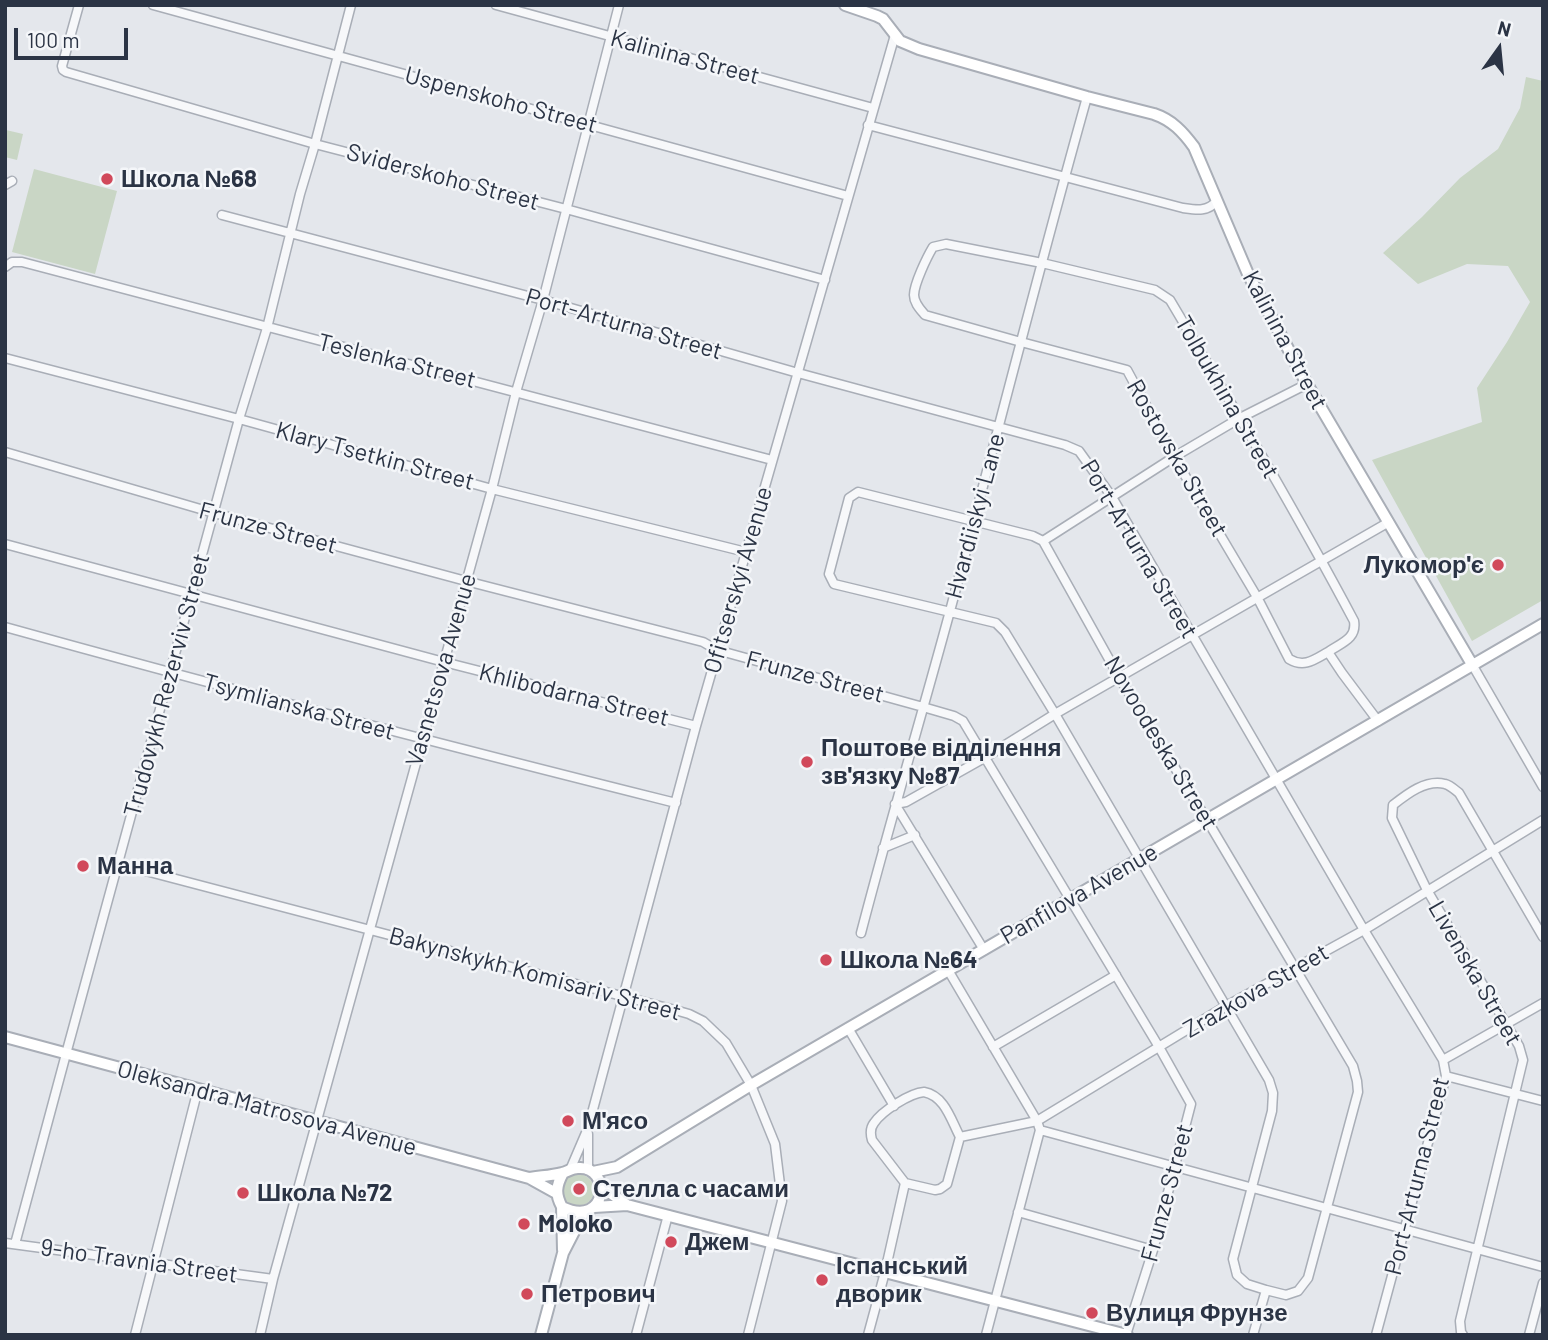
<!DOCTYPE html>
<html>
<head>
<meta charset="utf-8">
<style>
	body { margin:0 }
	#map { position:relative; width:1548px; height:1340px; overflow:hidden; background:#e4e7ec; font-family:Barlow,sans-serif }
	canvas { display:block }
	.frame { position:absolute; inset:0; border:7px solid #2b3445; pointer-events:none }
	.north { position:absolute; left:1464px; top:14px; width:70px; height:70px; -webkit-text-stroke:5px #f4f6f9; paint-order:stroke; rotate:15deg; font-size:19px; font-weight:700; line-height:28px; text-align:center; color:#2b3445 }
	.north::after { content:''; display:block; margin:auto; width:24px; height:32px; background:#2b3445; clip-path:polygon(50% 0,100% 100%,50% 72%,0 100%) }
	.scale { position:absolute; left:14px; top:28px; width:114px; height:32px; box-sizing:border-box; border:4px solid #2b3445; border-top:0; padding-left:9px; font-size:21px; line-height:24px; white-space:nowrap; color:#2b3445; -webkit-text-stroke:5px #f4f6f9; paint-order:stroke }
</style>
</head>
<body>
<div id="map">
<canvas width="1548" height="1340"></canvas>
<div class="frame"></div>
<div class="north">N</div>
<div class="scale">100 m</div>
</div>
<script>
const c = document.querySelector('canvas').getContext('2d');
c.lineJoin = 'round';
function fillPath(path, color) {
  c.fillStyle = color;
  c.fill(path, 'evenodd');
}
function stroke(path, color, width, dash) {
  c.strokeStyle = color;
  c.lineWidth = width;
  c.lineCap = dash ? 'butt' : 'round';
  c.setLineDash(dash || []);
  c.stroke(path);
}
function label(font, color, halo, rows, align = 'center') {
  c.font = font + ' Barlow,sans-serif';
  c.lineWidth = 5;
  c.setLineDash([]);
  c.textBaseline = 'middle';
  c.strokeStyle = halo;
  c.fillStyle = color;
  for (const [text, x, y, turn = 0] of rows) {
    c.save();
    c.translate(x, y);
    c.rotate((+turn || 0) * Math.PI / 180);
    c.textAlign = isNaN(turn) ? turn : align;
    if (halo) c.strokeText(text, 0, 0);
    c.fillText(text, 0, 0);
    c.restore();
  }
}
fillPath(new Path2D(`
	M 1526,77 L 1543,81 L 1543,600 L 1472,641 L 1372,460 L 1482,422 L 1477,388 L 1507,342 L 1530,302 L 1508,266 L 1467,264 L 1418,284 L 1383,253 L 1422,217 L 1460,178 L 1498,149 L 1520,108 Z
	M 6,130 L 23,134 L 17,160 L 5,157 Z
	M 34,169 L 117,191 L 95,274 L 12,252 Z
	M562 1190a16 16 0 1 1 32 0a16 16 0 1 1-32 0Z`), '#c9d6c5');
const street = new Path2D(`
	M 79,5 L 62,66 L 63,70 L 66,72 L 315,144 L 566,209 L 825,280
	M 153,5 L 848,196
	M 496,5 L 873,108
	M 868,125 L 1183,208 C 1197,210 1207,212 1217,201
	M 5,185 L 12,181
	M 222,215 L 543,300 L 798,373 L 1065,445 L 1079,451 L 1112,497 L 1364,930 L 1443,1060 L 1446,1076 L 1376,1335
	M 5,267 L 12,262 L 22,262 L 772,460
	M 5,358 L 239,419 L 492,489 L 746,552
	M 5,452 L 214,513 L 466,581 L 703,642 L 717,650 L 923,707 L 954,716 L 963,721 L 1159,1047 L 1191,1104 L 1153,1250 L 1126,1335
	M 858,492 L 1033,536 L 1043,541 L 1119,677 L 1207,820 L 1353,1066 L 1357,1081 L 1358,1092 L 1308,1278 L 1298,1291 L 1286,1295 L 1266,1290 L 1247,1284 L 1237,1275 L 1233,1259 L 1272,1111 L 1273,1093 L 1269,1080 L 1055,714 L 1005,632 L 996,623 L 834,584 L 829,574 L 849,498 Z
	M 1043,541 L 1174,457 L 1240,418 L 1307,384
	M 5,544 L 444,662 L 696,726
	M 5,627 C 228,689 452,747 676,803
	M 1328,652 C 1314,660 1304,668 1289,659 L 1257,597 L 1174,457 L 1127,370 L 1021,342 L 925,315 C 920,309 914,303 914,295 C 914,284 927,257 933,247 L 946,244 L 1042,263 L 1155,290 L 1170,300 C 1233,406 1296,512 1354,621 C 1357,639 1341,643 1328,652 L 1342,673 L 1378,721
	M 1473,666 L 1543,787
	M 883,848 L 915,835
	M 119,864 L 675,1010 L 689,1014 L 703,1021 L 726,1043 L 751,1085 L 775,1144 L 782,1201 L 748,1335
	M 861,933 C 889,825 921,718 950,611 C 996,439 1039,268 1087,97
	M 984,950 L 895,804 L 906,802 L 986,757 L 1055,714 L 1389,522
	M 948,970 L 1037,1121 L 1040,1130 L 986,1335
	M 848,1028 L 894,1106
	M 993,1047 L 1116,975
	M 1443,1060 L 1543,1003
	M 1446,1076 L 1543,1101
	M 924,1092 C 945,1096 951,1120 960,1137 L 947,1184 L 940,1189 L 935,1190 L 905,1183 L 872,1140 C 870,1133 870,1128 874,1123 C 882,1111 910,1093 924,1092 Z
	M 1040,1130 L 1543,1267
	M 960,1137 L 1037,1121 L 1226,1006 L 1364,930 L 1543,820
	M 570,1170 L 588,1128 L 696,726 L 895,35
	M 588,1170 L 588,1134
	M 1018,1212 L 1153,1250
	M 5,1243 L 273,1279
	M 15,1244 L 66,1054 L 239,419 L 267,328 L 300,194 L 315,144 L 351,5
	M 135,1335 L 198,1089
	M 260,1335 L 273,1279 L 492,489 L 516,392 L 543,300 L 619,5
	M 636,1335 L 668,1215
	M 868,1335 L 885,1272 L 905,1183
	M 1253,1335 L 1266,1290
	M 1463,1335 L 1461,1332 L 1460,1321 L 1523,1060 L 1519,1046 L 1427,890 L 1392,818 L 1393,805 C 1407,794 1426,779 1445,784 C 1450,785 1455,790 1459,793 L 1543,937
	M 1529,1335 L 1543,1283`);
const secondary = new Path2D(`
	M 845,5 L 877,16 L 883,19 L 900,41 L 919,49 L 1087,97 L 1154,114 C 1172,120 1183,132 1194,147 L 1248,274 L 1307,384 L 1473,666
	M 5,1037 L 529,1178 L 556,1193
	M 593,1172 L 617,1167 L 751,1085 L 1543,624
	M 529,1178 C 540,1176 551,1176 562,1173 C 567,1172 572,1168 578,1168 C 612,1165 609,1229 562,1207 C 555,1194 556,1186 563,1173
	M 602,1187 L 627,1205
	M 562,1207 L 563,1250
	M 594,1207 L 627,1205 L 1127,1335
	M 541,1335 L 563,1253 L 584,1212`);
stroke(street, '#a9aeb7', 11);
stroke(secondary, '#a9aeb7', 14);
stroke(street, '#f7f8fa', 8);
stroke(secondary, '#fff', 10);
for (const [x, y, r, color] of [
	[107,179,7,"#d1495b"],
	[1498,565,7,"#d1495b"],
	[807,762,7,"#d1495b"],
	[83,866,7,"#d1495b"],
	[826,960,7,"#d1495b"],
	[568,1121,7,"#d1495b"],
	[579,1189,7,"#d1495b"],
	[243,1193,7,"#d1495b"],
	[524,1224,7,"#d1495b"],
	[671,1242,7,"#d1495b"],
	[822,1280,7,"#d1495b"],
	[527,1294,7,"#d1495b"],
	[1092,1313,7,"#d1495b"]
]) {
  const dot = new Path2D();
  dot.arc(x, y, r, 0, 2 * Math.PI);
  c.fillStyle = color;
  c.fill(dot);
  stroke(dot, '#f4f6f9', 2.5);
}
label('24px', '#2b3445', '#f4f6f9', [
	["Kalinina Street",685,57,15],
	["Uspenskoho Street",501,100,15],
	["Sviderskoho Street",443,177,15],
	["Port-Arturna Street",624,324,16],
	["Kalinina Street",1285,340,62],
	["Teslenka Street",397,361,14],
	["Tolbukhina Street",1227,397,60],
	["Klary Tsetkin Street",375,456,15],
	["Rostovska Street",1177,458,60],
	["Hvardiiskyi Lane",975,516,-75],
	["Frunze Street",268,528,15],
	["Port-Arturna Street",1139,549,59],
	["Ofitserskyi Avenue",738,580,-74],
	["Vasnetsova Avenue",441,670,-74],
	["Frunze Street",815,677,15],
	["Trudovykh Rezerviv Street",167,685,-75],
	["Khlibodarna Street",574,695,14],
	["Tsymlianska Street",299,707,15],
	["Novoodeska Street",1161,743,59],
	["Panfilova Avenue",1079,894,-30],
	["Livenska Street",1475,973,60],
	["Bakynskykh Komisariv Street",535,974,15],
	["Zrazkova Street",1256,991,-30],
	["Oleksandra Matrosova Avenue",267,1108,15],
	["Port-Arturna Street",1417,1176,-76],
	["Frunze Street",1167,1193,-75],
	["9-ho Travnia Street",139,1261,8]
]);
label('bold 24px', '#2b3445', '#f4f6f9', [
	["Школа №68",121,179],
	["Лукомор'є",1484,565,"right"],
	["Поштове відділення",821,748],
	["зв'язку №87",821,776],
	["Манна",97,866],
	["Школа №64",840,960],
	["М'ясо",582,1121],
	["Стелла с часами",593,1189],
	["Школа №72",257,1193],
	["Moloko",538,1224],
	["Джем",685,1242],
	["Іспанський",836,1266],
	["дворик",836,1294],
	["Петрович",541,1294],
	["Вулиця Фрунзе",1106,1313]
], 'left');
</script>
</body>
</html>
